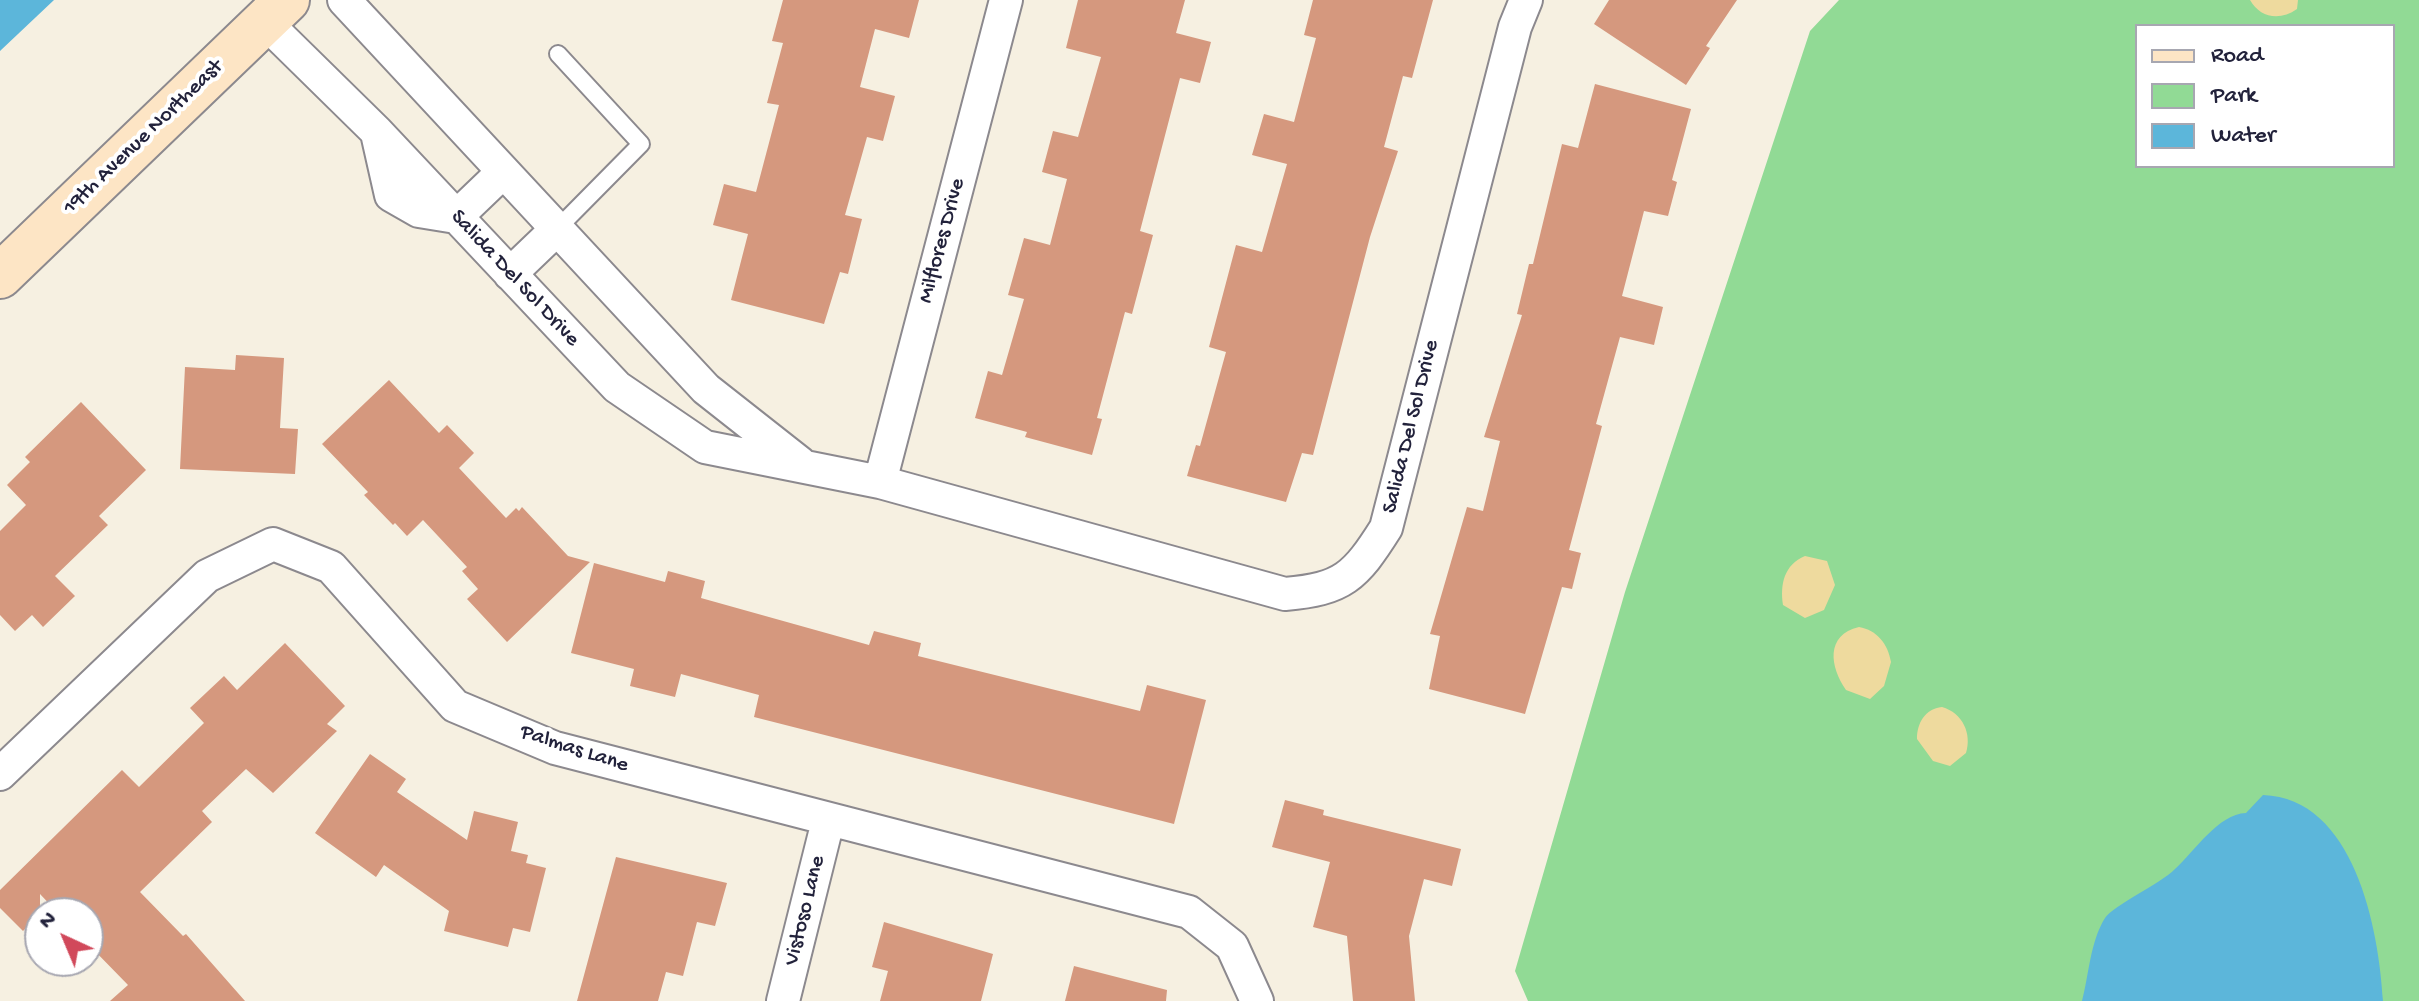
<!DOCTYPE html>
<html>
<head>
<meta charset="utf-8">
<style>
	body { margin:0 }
	#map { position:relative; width:2419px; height:1001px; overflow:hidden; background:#f6f0e1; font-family:"Gochi Hand",sans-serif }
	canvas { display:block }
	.legend { position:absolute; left:2135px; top:24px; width:260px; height:144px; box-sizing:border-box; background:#fff; border:2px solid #a7a7b1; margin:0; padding:10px 14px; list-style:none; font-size:24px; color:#22223b }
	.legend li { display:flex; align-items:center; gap:16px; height:40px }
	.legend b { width:40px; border:2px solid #a7a7b1 }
	.north { position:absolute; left:24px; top:897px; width:80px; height:80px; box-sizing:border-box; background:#fff; border:2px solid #a7a7b1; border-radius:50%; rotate:316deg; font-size:22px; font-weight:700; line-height:32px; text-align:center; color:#22223b }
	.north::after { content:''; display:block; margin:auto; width:28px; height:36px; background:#d1495b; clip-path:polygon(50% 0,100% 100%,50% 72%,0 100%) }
</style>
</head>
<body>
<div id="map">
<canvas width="2419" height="1001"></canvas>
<ul class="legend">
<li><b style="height:10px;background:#fde5c5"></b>Road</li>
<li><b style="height:22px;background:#91da95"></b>Park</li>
<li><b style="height:22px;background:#5cb6da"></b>Water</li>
</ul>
<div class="north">N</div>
</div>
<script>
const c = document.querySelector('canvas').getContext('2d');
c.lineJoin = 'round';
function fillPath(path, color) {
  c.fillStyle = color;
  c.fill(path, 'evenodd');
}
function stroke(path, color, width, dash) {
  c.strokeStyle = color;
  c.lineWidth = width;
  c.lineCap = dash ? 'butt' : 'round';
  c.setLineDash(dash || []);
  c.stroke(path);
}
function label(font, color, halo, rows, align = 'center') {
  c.font = font + ' "Gochi Hand",sans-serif';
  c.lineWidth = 8;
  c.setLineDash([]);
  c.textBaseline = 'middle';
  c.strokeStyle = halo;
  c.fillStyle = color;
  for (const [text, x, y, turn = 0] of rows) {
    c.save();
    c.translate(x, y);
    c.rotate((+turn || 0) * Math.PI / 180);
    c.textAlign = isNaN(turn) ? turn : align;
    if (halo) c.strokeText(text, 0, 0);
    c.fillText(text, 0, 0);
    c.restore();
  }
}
fillPath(new Path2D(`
	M 1839,0 L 2419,0 L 2419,1001 L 1528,1001 L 1515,971 L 1625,592 L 1810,31 ZM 2137,26 L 2393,26 L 2393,166 L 2137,166 Z`), '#91da95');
fillPath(new Path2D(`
	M 2250,0 L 2298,0 L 2297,9 C 2280,21 2260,18 2250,0 Z
	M 1805,556 L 1827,561 L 1835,585 L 1824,610 L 1805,618 L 1783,605 C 1780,584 1784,565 1805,556 Z
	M 1859,627 C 1877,630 1888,644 1891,662 L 1884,686 L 1870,699 L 1846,690 C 1830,667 1825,635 1859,627 Z
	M 1942,707 C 1963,713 1972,734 1966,753 L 1950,766 L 1933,761 L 1917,739 C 1917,723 1925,709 1942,707 Z`), '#eeda9e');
fillPath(new Path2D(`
	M 0,0 L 54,0 L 0,51 Z
	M 2263,795 C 2354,798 2379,928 2383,1001 L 2082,1001 C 2089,975 2090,942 2105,918 C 2114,905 2160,884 2175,869 C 2195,851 2218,814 2246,813 Z`), '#5cb6da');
fillPath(new Path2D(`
	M 783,0 L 919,0 L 909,38 L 875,29 L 860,87 L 895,96 L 883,141 L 867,137 L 845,215 L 862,219 L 848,274 L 840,272 L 824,324 L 731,300 L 748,234 L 713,225 L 724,184 L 756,192 L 779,105 L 767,103 L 783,43 L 772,41 Z
	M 1078,0 L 1185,0 L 1176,33 L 1211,42 L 1200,83 L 1180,78 L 1140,231 L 1153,235 L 1132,314 L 1125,312 L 1097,418 L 1102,419 L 1092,455 L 1025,437 L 1027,432 L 975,418 L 988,371 L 1002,375 L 1024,299 L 1008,295 L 1024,238 L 1050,245 L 1067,179 L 1042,172 L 1053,131 L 1078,137 L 1101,57 L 1066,48 Z
	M 1313,0 L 1433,0 L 1412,78 L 1403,76 L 1384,147 L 1398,151 L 1370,237 L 1313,455 L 1302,453 L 1286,502 L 1187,476 L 1196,445 L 1200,446 L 1226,352 L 1209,347 L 1236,245 L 1262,252 L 1287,164 L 1252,155 L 1264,114 L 1294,122 L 1316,38 L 1304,35 Z
	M 1609,0 L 1737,0 L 1706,46 L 1710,48 L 1686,85 L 1594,24 Z
	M 1595,84 L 1691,109 L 1672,180 L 1677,182 L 1668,216 L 1644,211 L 1622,296 L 1663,307 L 1654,345 L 1620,337 L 1596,424 L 1602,426 L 1569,550 L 1581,553 L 1572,589 L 1562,587 L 1525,714 L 1429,689 L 1440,636 L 1430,634 L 1467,507 L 1483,511 L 1500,441 L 1484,437 L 1522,315 L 1517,314 L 1529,264 L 1533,264 L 1562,144 L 1578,148 Z
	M 236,355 L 284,358 L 280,428 L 298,429 L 295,474 L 180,469 L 185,367 L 235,370 Z
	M 389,380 L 439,433 L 447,425 L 474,453 L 459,468 L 506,518 L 516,508 L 519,511 L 522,507 L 568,556 L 590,562 L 507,642 L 467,599 L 478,589 L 462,571 L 467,567 L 423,520 L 407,536 L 395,523 L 393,525 L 364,495 L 368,492 L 322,444 Z
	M 81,402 L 146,470 L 99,516 L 108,525 L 55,576 L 75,596 L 43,627 L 32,615 L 15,631 L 0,615 L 0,531 L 26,505 L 7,485 L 30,462 L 25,457 Z
	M 594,563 L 665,582 L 668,571 L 705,581 L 701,598 L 869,645 L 874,631 L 921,643 L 918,656 L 1140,711 L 1147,685 L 1206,700 L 1174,824 L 754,717 L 759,695 L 681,674 L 675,697 L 630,686 L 634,669 L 571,653 Z
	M 285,643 L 345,706 L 327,724 L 337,731 L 273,793 L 246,769 L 202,811 L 212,822 L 140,892 L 183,936 L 186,934 L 245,1001 L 110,1001 L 128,985 L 88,944 L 88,913 L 58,913 L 40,894 L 40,914 L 23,931 L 0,908 L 0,890 L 122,770 L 139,787 L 204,723 L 190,708 L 224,676 L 237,690 Z
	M 370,754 L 406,779 L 397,792 L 467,840 L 474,811 L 518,822 L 511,851 L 528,855 L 526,863 L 546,868 L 530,932 L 513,928 L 508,947 L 444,931 L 449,911 L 384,865 L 376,877 L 315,833 Z
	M 1285,800 L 1324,810 L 1323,815 L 1461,849 L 1452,886 L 1424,879 L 1409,936 L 1415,1001 L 1353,1001 L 1347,936 L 1313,927 L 1330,862 L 1272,847 Z
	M 616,857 L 727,883 L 715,926 L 697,922 L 683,976 L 666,972 L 658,1001 L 577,1001 Z
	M 884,922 L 993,954 L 981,1001 L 880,1001 L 888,971 L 872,967 Z
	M 1074,966 L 1167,990 L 1166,1001 L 1065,1001 Z`), '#d5987e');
const lane = new Path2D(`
	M 557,229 L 641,144 L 558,54`);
const street = new Path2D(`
	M 344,0 L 706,389 L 800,463
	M 265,22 L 377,132 L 617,387 L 705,447 L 880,482 L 1285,594 C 1343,589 1355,577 1386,528 L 1515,27 L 1526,0
	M 377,133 L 391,195 L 419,211 L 456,217
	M 456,217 L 503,172
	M 510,274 L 557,229
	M 880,482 L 1006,0
	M 0,774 L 207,576 L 273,544 L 331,567 L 455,706 L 555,748 L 1189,912 L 1232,946 L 1257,1001
	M 783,1001 L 828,821`);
const secondary = new Path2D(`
	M 0,276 L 287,0`);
stroke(lane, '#8c898e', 20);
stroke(street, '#8c898e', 36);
stroke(secondary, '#8c898e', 48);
stroke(lane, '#fff', 16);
stroke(street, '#fff', 32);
stroke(secondary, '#fde5c5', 44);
label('22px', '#22223b', '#fff', [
	["19th Avenue Northeast",144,138,-44],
	["Milflores Drive",943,241,-75],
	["Salida Del Sol Drive",514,279,47],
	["Salida Del Sol Drive",1412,427,-76],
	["Palmas Lane",574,750,18],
	["Vistoso Lane",806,911,-76]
]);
</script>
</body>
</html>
